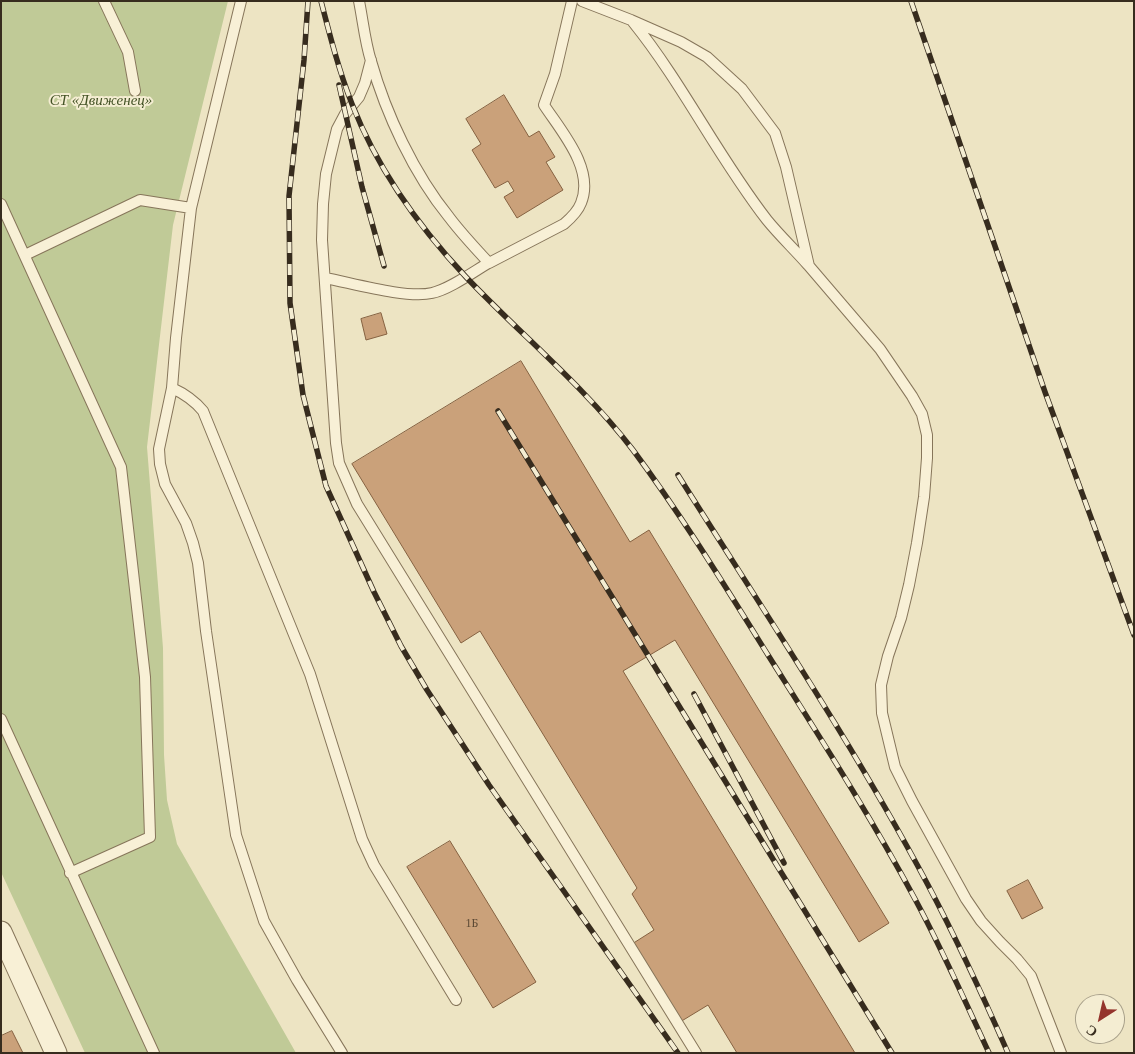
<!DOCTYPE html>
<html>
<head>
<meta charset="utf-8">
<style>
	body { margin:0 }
	#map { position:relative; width:1135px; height:1054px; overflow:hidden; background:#ede4c3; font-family:Georgia,serif }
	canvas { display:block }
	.frame { position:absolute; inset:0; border:2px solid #372c1e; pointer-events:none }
	.north { position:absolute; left:1075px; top:994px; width:50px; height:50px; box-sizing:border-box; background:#f4edd2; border:1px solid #a8a08a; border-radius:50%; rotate:215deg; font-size:14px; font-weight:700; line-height:20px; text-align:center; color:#372c1e }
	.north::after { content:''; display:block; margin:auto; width:18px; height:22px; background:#94342c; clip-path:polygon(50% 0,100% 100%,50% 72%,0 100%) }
</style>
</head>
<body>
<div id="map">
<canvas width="1135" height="1054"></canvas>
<div class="frame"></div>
<div class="north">С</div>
</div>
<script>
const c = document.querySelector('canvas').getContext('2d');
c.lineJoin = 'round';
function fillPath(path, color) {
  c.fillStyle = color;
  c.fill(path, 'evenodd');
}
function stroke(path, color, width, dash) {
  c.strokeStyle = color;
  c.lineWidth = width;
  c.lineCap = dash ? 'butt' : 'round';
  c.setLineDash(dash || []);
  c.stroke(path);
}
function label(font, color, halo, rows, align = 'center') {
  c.font = font + ' Georgia,serif';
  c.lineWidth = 4;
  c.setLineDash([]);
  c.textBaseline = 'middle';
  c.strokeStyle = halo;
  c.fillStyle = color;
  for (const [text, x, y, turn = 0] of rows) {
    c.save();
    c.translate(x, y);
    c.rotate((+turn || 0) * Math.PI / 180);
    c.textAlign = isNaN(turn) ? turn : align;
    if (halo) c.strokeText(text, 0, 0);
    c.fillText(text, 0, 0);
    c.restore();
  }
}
fillPath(new Path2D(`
	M 1,1 L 228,1 L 173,225 L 147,447 L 163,648 L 164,755 L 167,800 L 177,844 L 296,1053 L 85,1053 L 1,872 Z`), '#c0ca97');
const building = new Path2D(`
	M 504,95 L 529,137 L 539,131 L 555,157 L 546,162 L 563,190 L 517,218 L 504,197 L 514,191 L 508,181 L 495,188 L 472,150 L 481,144 L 466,119 Z
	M 381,313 L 387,334 L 366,340 L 361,319 Z
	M 521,361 L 630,542 L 649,530 L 889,923 L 859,942 L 675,640 L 623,671 L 855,1053 L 737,1053 L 708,1005 L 680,1022 L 632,944 L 654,930 L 632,894 L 637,888 L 480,631 L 461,643 L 352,464 Z
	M 450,841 L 536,982 L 493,1008 L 407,867 Z
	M 1028,880 L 1043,908 L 1022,919 L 1007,891 Z
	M 12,1031 L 23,1053 L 1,1053 L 1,1036 Z`);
fillPath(building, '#caa17a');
stroke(building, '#856141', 1);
const lane = new Path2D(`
	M 104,1 L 128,52 L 135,91
	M 241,1 L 191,208 L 176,338 L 172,388 C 185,394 194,400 203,411 L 310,674 L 362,839 L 374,865 L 456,1000
	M 359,1 C 363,21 365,42 371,61 C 386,114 414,174 449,217 C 461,233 475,248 489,263 L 564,224 C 571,218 578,211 581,203 C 595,169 561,131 544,105 L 555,74 L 572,1
	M 582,1 L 631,20 L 681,42 L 707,57 L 742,89 L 775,133 L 786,167 L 809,266 L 880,349 L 912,396 L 922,414 L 927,435 L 927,458 L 924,497 L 917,543 L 909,585 L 901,618 L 888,656 L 881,685 L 882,713 L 895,767 L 912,801 L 966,899 L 981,921 L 1000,942 L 1017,959 L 1031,976 L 1061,1053
	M 633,22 C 683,84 718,157 767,220 C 780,236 795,250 808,265
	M 371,60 L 365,83 L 359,97 L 345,114 L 337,129 L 326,174 L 323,204 L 322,240 L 336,443 L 339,463 L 357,504 L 696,1053
	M 1,204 L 121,467 L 145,677 L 150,837 L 70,873
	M 25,255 L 140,200 L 191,208
	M 325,278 C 352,283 407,299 432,293 C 450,289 473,272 490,262
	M 172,388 L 159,449 L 160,464 L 165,484 L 186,523 L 193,543 L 198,563 L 206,631 L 236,835 L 264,921 L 297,980 L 342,1053
	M 1,719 L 154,1053`);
const street = new Path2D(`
	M 1,932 L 56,1053`);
stroke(lane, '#86755a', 12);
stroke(street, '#86755a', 23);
stroke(lane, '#f8f0d6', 10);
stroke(street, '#f8f0d6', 21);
const rail = new Path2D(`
	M 308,1 L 304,60 L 289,196 L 290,303 L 303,395 L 326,486 L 374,592 L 401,646 L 427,690 L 489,785 L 678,1053
	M 321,1 C 330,36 339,71 352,104 C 377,168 419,227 466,277 C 521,335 584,386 633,450 C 682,516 725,586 768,655 C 819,736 870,815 915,899 C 942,949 965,1001 989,1053
	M 911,1 L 1045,392 L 1134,635
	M 339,85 L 362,187 L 384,266
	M 498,411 L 892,1053
	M 678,475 C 763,610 853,744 928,885 C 957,940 983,996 1008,1053
	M 694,694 L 784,863`);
stroke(rail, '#372c1e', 5.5);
stroke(rail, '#f4edd2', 4, [11]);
label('12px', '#5c4935', null, [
	["1Б",472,924]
]);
label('italic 15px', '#435225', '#f4edd2', [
	["СТ «Движенец»",101,101]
]);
</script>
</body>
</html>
